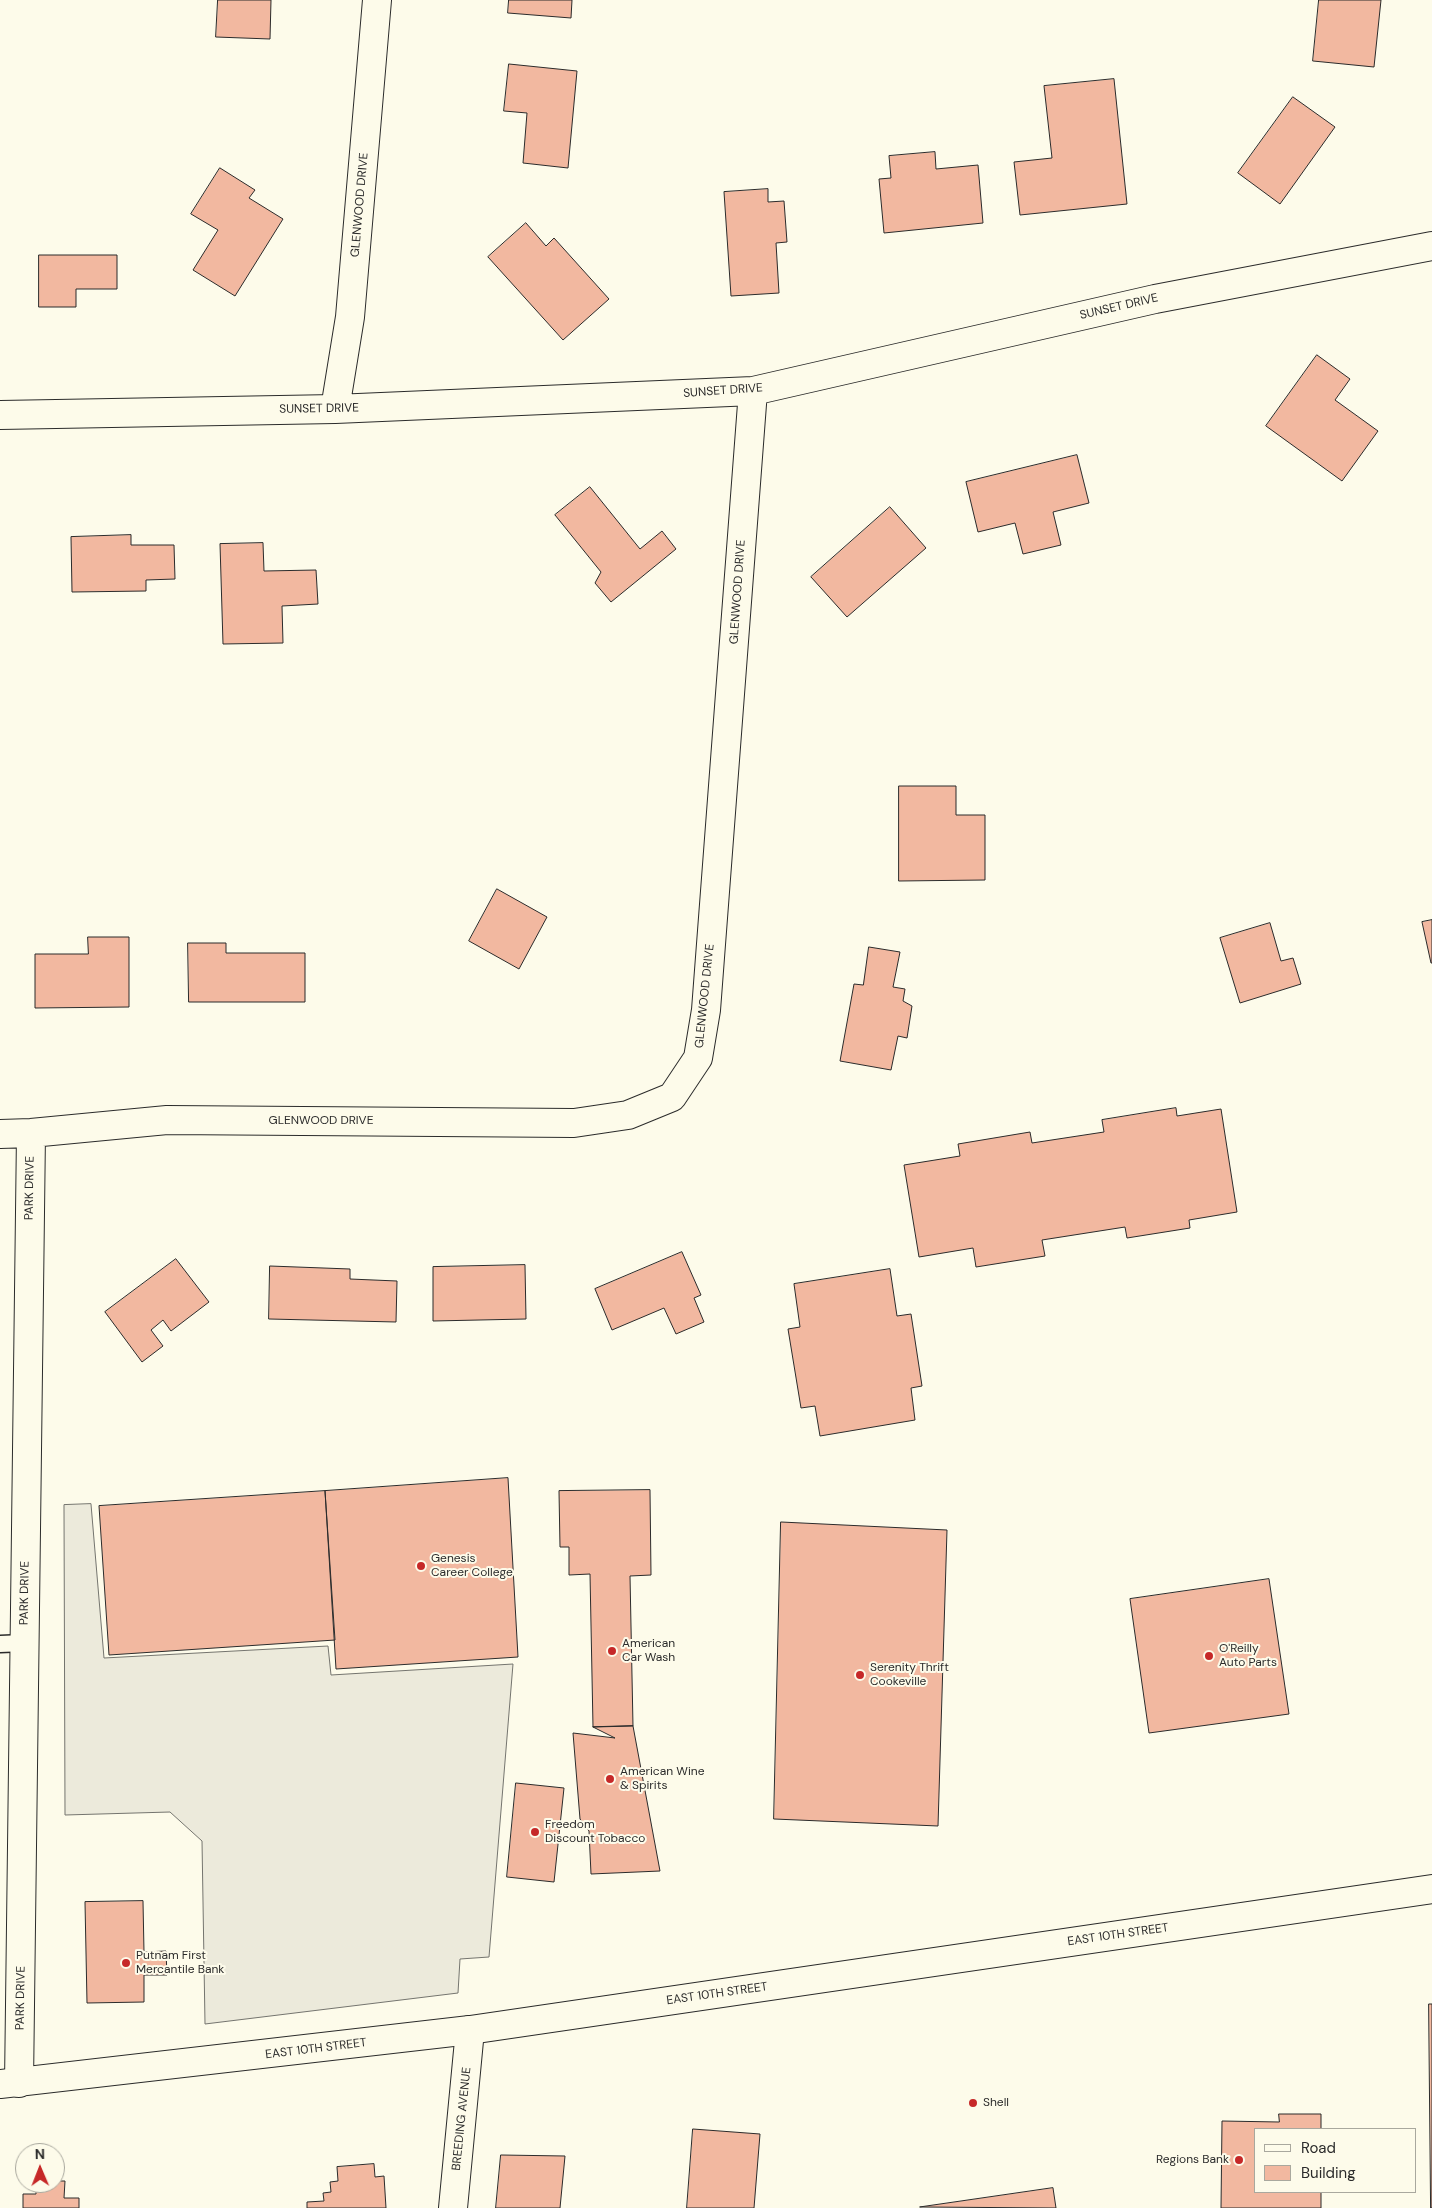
<!DOCTYPE html>
<html>
<head>
<meta charset="utf-8">
<style>
	body { margin:0 }
	#map { position:relative; width:1432px; height:2208px; overflow:hidden; background:#fdfbea; font-family:"DM Sans",sans-serif }
	canvas { display:block }
	.legend { position:absolute; left:1254px; top:2128px; width:162px; height:65px; box-sizing:border-box; background:#fdfbea; border:1px solid #a9a89e; margin:0; padding:6px 9px; list-style:none; font-size:15px; color:#2b2b2b }
	.legend li { display:flex; align-items:center; gap:10px; height:25px }
	.legend b { width:25px; border:1px solid #a9a89e }
	.north { position:absolute; left:15px; top:2143px; width:50px; height:50px; box-sizing:border-box; background:#fdfbea; border:1px solid #a9a89e; border-radius:50%; rotate:359deg; font-size:14px; font-weight:700; line-height:20px; text-align:center; color:#2b2b2b }
	.north::after { content:''; display:block; margin:auto; width:18px; height:22px; background:#c62828; clip-path:polygon(50% 0,100% 100%,50% 72%,0 100%) }
</style>
</head>
<body>
<div id="map">
<canvas width="1432" height="2208"></canvas>
<ul class="legend">
<li><b style="height:6px;background:#fdfbea"></b>Road</li>
<li><b style="height:14px;background:#f2b8a0"></b>Building</li>
</ul>
<div class="north">N</div>
</div>
<script>
const c = document.querySelector('canvas').getContext('2d');
c.lineJoin = 'round';
function fillPath(path, color) {
  c.fillStyle = color;
  c.fill(path, 'evenodd');
}
function stroke(path, color, width, dash) {
  c.strokeStyle = color;
  c.lineWidth = width;
  c.lineCap = dash ? 'butt' : 'round';
  c.setLineDash(dash || []);
  c.stroke(path);
}
function label(font, color, halo, rows, align = 'center') {
  c.font = font + ' "DM Sans",sans-serif';
  c.lineWidth = 4;
  c.setLineDash([]);
  c.textBaseline = 'middle';
  c.strokeStyle = halo;
  c.fillStyle = color;
  for (const [text, x, y, turn = 0] of rows) {
    c.save();
    c.translate(x, y);
    c.rotate((+turn || 0) * Math.PI / 180);
    c.textAlign = isNaN(turn) ? turn : align;
    if (halo) c.strokeText(text, 0, 0);
    c.fillText(text, 0, 0);
    c.restore();
  }
}
const parking = new Path2D(`
	M 91,1504 L 104,1658 L 328,1646 L 331,1675 L 513,1664 L 489,1957 L 460,1959 L 458,1993 L 205,2024 L 202,1841 L 170,1812 L 65,1815 L 64,1505 Z`);
fillPath(parking, '#eceadb');
stroke(parking, '#74746e', 1);
const building = new Path2D(`
	M 218,0 L 271,0 L 270,39 L 216,37 Z
	M 509,0 L 572,0 L 571,18 L 508,13 Z
	M 1319,0 L 1381,0 L 1374,67 L 1313,61 Z
	M 509,64 L 577,71 L 568,168 L 523,163 L 527,113 L 504,111 Z
	M 1114,79 L 1127,204 L 1020,215 L 1014,162 L 1052,158 L 1044,86 Z
	M 1293,97 L 1335,127 L 1280,204 L 1238,173 Z
	M 935,152 L 936,169 L 978,165 L 983,223 L 884,233 L 879,179 L 891,178 L 889,156 Z
	M 220,168 L 255,190 L 249,198 L 283,219 L 235,296 L 193,270 L 218,230 L 191,214 Z
	M 768,189 L 768,202 L 784,201 L 787,242 L 776,243 L 779,293 L 731,296 L 724,192 Z
	M 526,223 L 546,246 L 554,238 L 609,299 L 563,340 L 488,257 Z
	M 39,255 L 117,255 L 117,289 L 76,289 L 76,307 L 39,307 Z
	M 1317,355 L 1350,379 L 1335,400 L 1378,431 L 1342,481 L 1266,426 Z
	M 1077,455 L 1089,503 L 1053,512 L 1061,545 L 1023,554 L 1015,523 L 978,532 L 966,482 Z
	M 590,487 L 640,549 L 662,531 L 676,549 L 611,602 L 595,583 L 601,572 L 555,515 Z
	M 890,507 L 926,548 L 847,617 L 811,577 Z
	M 131,535 L 131,545 L 174,545 L 175,579 L 146,580 L 146,591 L 72,592 L 71,537 Z
	M 263,543 L 264,571 L 316,570 L 318,604 L 282,606 L 283,643 L 223,644 L 220,544 Z
	M 899,786 L 956,786 L 956,815 L 985,815 L 985,880 L 899,881 Z
	M 497,889 L 547,917 L 519,969 L 469,941 Z
	M 1432,920 L 1432,963 L 1431,963 L 1422,922 Z
	M 1270,923 L 1281,961 L 1293,958 L 1301,984 L 1240,1003 L 1220,938 Z
	M 88,937 L 129,937 L 129,1007 L 35,1008 L 35,954 L 88,954 Z
	M 188,943 L 226,943 L 226,953 L 305,953 L 305,1002 L 189,1002 Z
	M 869,947 L 900,952 L 893,987 L 905,989 L 903,1001 L 912,1006 L 907,1038 L 898,1036 L 891,1070 L 840,1061 L 854,984 L 863,985 Z
	M 1176,1108 L 1177,1116 L 1221,1109 L 1237,1212 L 1189,1220 L 1190,1228 L 1127,1238 L 1125,1227 L 1042,1240 L 1045,1256 L 976,1267 L 973,1248 L 919,1257 L 904,1165 L 960,1156 L 958,1144 L 1030,1132 L 1032,1143 L 1104,1132 L 1102,1120 Z
	M 682,1252 L 701,1295 L 694,1298 L 704,1322 L 676,1334 L 664,1308 L 612,1330 L 595,1289 Z
	M 176,1259 L 209,1302 L 171,1331 L 163,1320 L 151,1330 L 163,1346 L 142,1362 L 105,1312 Z
	M 525,1265 L 526,1319 L 433,1321 L 433,1267 Z
	M 270,1266 L 350,1269 L 350,1279 L 397,1281 L 396,1322 L 269,1319 Z
	M 890,1269 L 897,1316 L 911,1314 L 922,1386 L 911,1388 L 915,1420 L 820,1436 L 815,1406 L 801,1408 L 788,1329 L 800,1327 L 794,1284 Z
	M 508,1478 L 518,1657 L 336,1669 L 325,1491 Z
	M 650,1490 L 651,1575 L 630,1576 L 633,1726 L 593,1727 L 590,1574 L 569,1575 L 569,1547 L 560,1547 L 559,1491 Z
	M 325,1491 L 335,1640 L 109,1655 L 99,1506 Z
	M 781,1522 L 947,1530 L 938,1826 L 774,1819 Z
	M 1269,1579 L 1289,1714 L 1149,1733 L 1130,1599 Z
	M 633,1726 L 660,1871 L 591,1874 L 589,1831 L 580,1819 L 573,1733 L 615,1738 L 593,1727 Z
	M 516,1783 L 564,1788 L 554,1882 L 507,1877 Z
	M 143,1901 L 144,1952 L 166,1951 L 167,1975 L 144,1975 L 144,2002 L 87,2003 L 85,1902 Z
	M 1429,2004 L 1432,2004 L 1432,2208 L 1431,2208 Z
	M 1279,2114 L 1321,2114 L 1321,2129 L 1256,2129 L 1256,2192 L 1321,2192 L 1321,2208 L 1221,2208 L 1222,2121 L 1279,2122 Z
	M 693,2129 L 760,2134 L 754,2208 L 687,2208 Z
	M 501,2155 L 565,2156 L 560,2208 L 496,2208 Z
	M 374,2164 L 375,2177 L 384,2176 L 386,2208 L 307,2208 L 307,2202 L 324,2201 L 323,2193 L 331,2192 L 330,2182 L 338,2181 L 337,2167 Z
	M 55,2181 L 65,2181 L 64,2198 L 79,2198 L 79,2208 L 23,2208 L 23,2194 L 36,2194 L 36,2183 L 55,2183 Z
	M 1053,2188 L 1056,2208 L 920,2207 Z`);
fillPath(building, '#f2b8a0');
stroke(building, '#2b2b2b', 1);
const lane = new Path2D(`
	M 0,1644 L 24,1643`);
const street = new Path2D(`
	M 335,409 L 350,317 L 377,0
	M 0,415 L 335,409 L 753,391 L 1155,299 L 1432,246
	M 0,1134 L 31,1133 L 167,1120 L 574,1123 L 628,1115 L 672,1097 L 698,1058 L 706,1010 L 753,391
	M 19,2083 L 31,1133
	M 453,2208 L 470,2030`);
const secondary = new Path2D(`
	M 0,2084 L 470,2030 L 1432,1889`);
stroke(lane, '#2b2b2b', 19);
stroke(street, '#2b2b2b', 30);
stroke(secondary, '#2b2b2b', 30);
stroke(lane, '#fdfbea', 16);
stroke(street, '#fdfbea', 28);
stroke(secondary, '#fdfbea', 28);
for (const [x, y, r, color] of [
	[421,1566,5,"#c62828"],
	[612,1651,5,"#c62828"],
	[1209,1656,5,"#c62828"],
	[860,1675,5,"#c62828"],
	[610,1779,5,"#c62828"],
	[535,1832,5,"#c62828"],
	[126,1963,5,"#c62828"],
	[973,2103,5,"#c62828"],
	[1239,2160,5,"#c62828"]
]) {
  const dot = new Path2D();
  dot.arc(x, y, r, 0, 2 * Math.PI);
  c.fillStyle = color;
  c.fill(dot);
  stroke(dot, '#fdfbea', 2);
}
label('12px', '#2b2b2b', '#fdfbea', [
	["GLENWOOD DRIVE",360,205,-85],
	["SUNSET DRIVE",1119,307,-13],
	["SUNSET DRIVE",723,391,-4],
	["SUNSET DRIVE",319,409,-1],
	["GLENWOOD DRIVE",738,592,-86],
	["GLENWOOD DRIVE",705,996,-84],
	["GLENWOOD DRIVE",321,1121],
	["PARK DRIVE",30,1188,-89],
	["PARK DRIVE",25,1593,-89],
	["EAST 10TH STREET",1118,1935,-8],
	["EAST 10TH STREET",717,1994,-8],
	["PARK DRIVE",21,1998,-89],
	["EAST 10TH STREET",316,2049,-7],
	["BREEDING AVENUE",462,2119,-84]
]);
label('12px', '#2b2b2b', '#fdfbea', [
	["Genesis",431,1559],
	["Career College",431,1573],
	["American",622,1644],
	["Car Wash",622,1658],
	["O'Reilly",1219,1649],
	["Auto Parts",1219,1663],
	["Serenity Thrift",870,1668],
	["Cookeville",870,1682],
	["American Wine",620,1772],
	["& Spirits",620,1786],
	["Freedom",545,1825],
	["Discount Tobacco",545,1839],
	["Putnam First",136,1956],
	["Mercantile Bank",136,1970],
	["Shell",983,2103],
	["Regions Bank",1229,2160,"right"]
], 'left');
</script>
</body>
</html>
